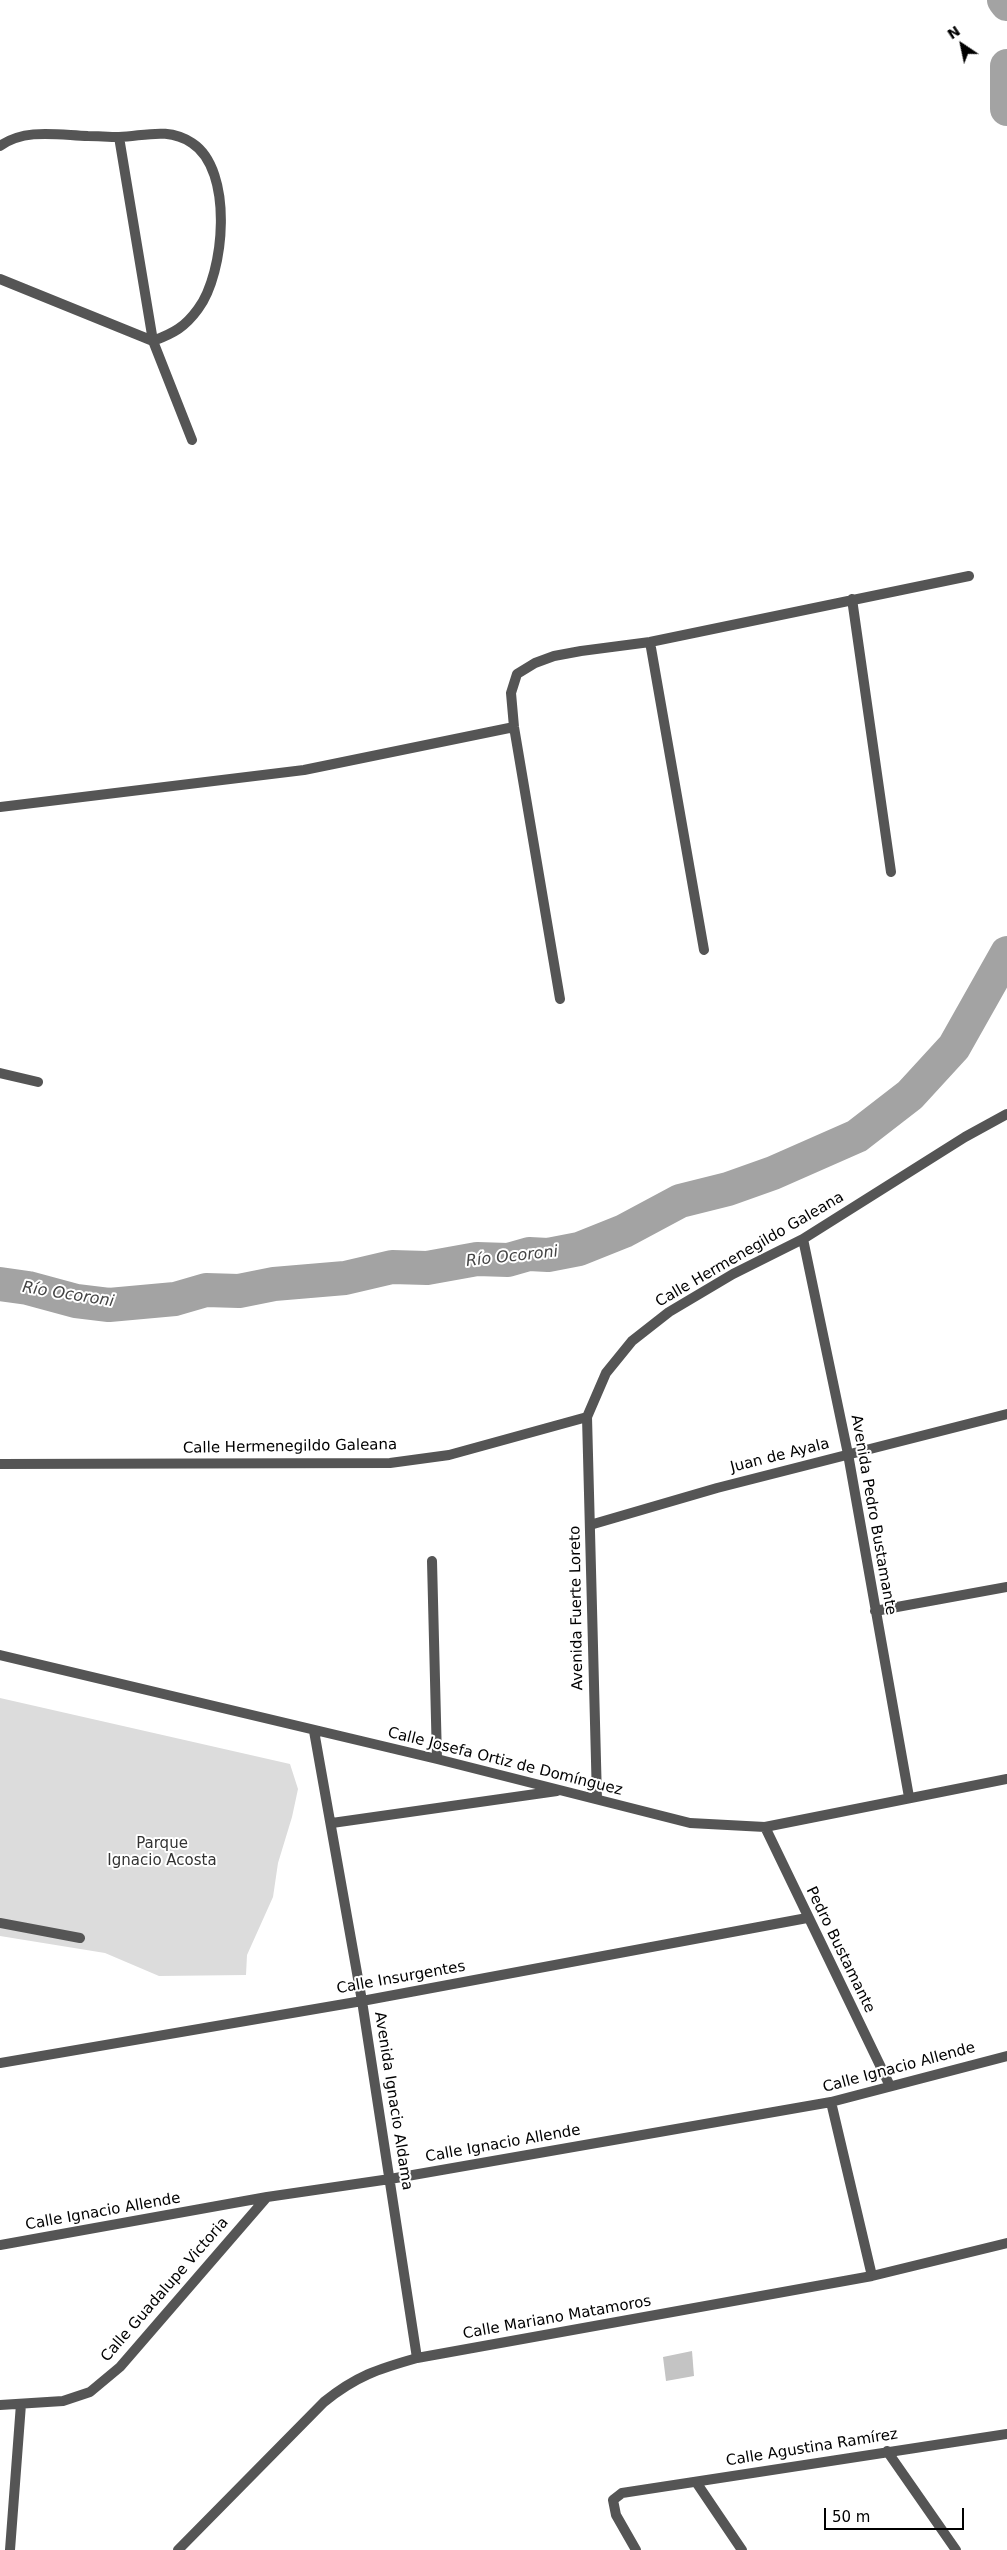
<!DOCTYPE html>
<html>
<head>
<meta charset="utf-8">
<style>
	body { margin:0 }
	#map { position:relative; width:1007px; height:2550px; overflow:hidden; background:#fff; font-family:"DejaVu Sans",sans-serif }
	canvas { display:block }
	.north { position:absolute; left:937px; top:20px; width:50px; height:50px; -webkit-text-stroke:4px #fff; paint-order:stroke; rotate:326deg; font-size:14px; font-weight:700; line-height:20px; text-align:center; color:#000 }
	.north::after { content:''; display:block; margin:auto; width:18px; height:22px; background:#000; clip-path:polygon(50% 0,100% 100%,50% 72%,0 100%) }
	.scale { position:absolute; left:824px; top:2508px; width:140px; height:22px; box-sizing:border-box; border:2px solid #000; border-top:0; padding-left:6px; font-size:15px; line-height:18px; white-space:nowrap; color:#000; -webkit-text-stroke:4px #fff; paint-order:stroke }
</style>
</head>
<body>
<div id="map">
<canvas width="1007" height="2550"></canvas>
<div class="north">N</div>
<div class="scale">50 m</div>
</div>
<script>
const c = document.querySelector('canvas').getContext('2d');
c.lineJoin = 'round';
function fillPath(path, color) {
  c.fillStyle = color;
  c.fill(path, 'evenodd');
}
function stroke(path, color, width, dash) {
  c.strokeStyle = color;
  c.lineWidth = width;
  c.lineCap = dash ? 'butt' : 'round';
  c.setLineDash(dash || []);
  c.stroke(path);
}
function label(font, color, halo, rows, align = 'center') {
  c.font = font + ' "DejaVu Sans",sans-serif';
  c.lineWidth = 4;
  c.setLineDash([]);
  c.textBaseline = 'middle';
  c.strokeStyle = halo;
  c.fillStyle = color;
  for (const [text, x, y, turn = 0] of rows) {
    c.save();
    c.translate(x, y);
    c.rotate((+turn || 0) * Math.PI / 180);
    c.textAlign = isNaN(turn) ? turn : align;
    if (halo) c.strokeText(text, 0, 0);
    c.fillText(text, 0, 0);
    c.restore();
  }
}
fillPath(new Path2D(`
	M 0,1698 L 290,1764 L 298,1789 L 292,1817 L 278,1863 L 273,1897 L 247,1955 L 246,1975 L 159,1976 L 105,1953 L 0,1936 Z`), '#dcdcdc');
stroke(new Path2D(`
	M 1004,0 L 1007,4
	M 1007,66 L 1007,109
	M 0,1284 L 28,1288 L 76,1301 L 109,1305 L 175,1299 L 206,1290 L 239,1291 L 274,1284 L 345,1278 L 392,1267 L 427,1268 L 477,1259 L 508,1260 L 529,1254 L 548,1255 L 579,1249 L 624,1231 L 680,1201 L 728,1189 L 773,1173 L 857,1136 L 910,1095 L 954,1047 L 1007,953`), '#a3a3a3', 34);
fillPath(new Path2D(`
	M 692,2351 L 694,2376 L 666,2381 L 663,2357 Z`), '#c4c4c4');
stroke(new Path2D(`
	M 0,146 C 25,128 58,135 88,136 C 98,136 108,137 119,137 C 145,136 168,127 192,143 C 234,170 225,273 198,309 C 185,327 174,333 153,341 L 119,137
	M 0,279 L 153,341 L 192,440
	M 0,1073 L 38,1082`), '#555', 10);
stroke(new Path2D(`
	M 852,599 L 891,872
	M 650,642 L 704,950
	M 0,807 L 304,770 L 514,727
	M 560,999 L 514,727 L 511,693 L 517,674 L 535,663 L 554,656 L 581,651 L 650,642 L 969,576
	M 803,1239 L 848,1454 L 909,1797
	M 587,1417 L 597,1799
	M 0,1464 L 390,1463 L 449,1455 L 587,1417 L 606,1373 L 632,1341 L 669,1312 L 733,1274 L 803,1239 L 965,1137 L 1007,1114
	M 590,1525 L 717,1488 L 1007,1414
	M 432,1561 L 437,1759
	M 875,1611 L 1007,1587
	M 0,1655 L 437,1759 L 690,1823 L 765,1827 L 1007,1779
	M 314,1731 L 362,2001 L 417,2358
	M 332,1823 L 557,1791
	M 765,1827 L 890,2086
	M 0,1923 L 80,1938
	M 0,2063 L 362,2001 L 807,1918
	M 831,2102 L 872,2276
	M 0,2245 L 267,2197 L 390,2179 L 831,2102 L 1007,2056
	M 0,2405 L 63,2401 L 90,2392 L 120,2367 L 267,2197
	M 887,2451 L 956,2550
	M 696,2482 L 742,2550
	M 10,2550 L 21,2404
	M 178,2550 L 324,2402 C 356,2376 378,2369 417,2358 L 872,2276 L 1007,2243
	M 636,2550 L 616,2515 L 613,2500 L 622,2493 L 1007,2434`), '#555', 10);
label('15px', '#000', '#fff', [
	["Calle Hermenegildo Galeana",750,1250,-30],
	["Calle Hermenegildo Galeana",290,1447,-1],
	["Juan de Ayala",780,1456,-14],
	["Avenida Pedro Bustamante",873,1515,80],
	["Avenida Fuerte Loreto",577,1608,-91],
	["Calle Josefa Ortiz de Domínguez",505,1762,14],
	["Pedro Bustamante",840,1950,64],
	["Calle Insurgentes",401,1978,-10],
	["Calle Ignacio Allende",899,2068,-15],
	["Avenida Ignacio Aldama",393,2101,81],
	["Calle Ignacio Allende",503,2144,-10],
	["Calle Ignacio Allende",103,2212,-10],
	["Calle Guadalupe Victoria",165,2290,-49],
	["Calle Mariano Matamoros",557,2318,-10],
	["Calle Agustina Ramírez",812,2448,-9]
]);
label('15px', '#333', '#fff', [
	["Parque",162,1844],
	["Ignacio Acosta",162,1861]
]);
label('italic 16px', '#444', '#fff', [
	["Río Ocoroni",512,1257,-6],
	["Río Ocoroni",68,1295,9]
]);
</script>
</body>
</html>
